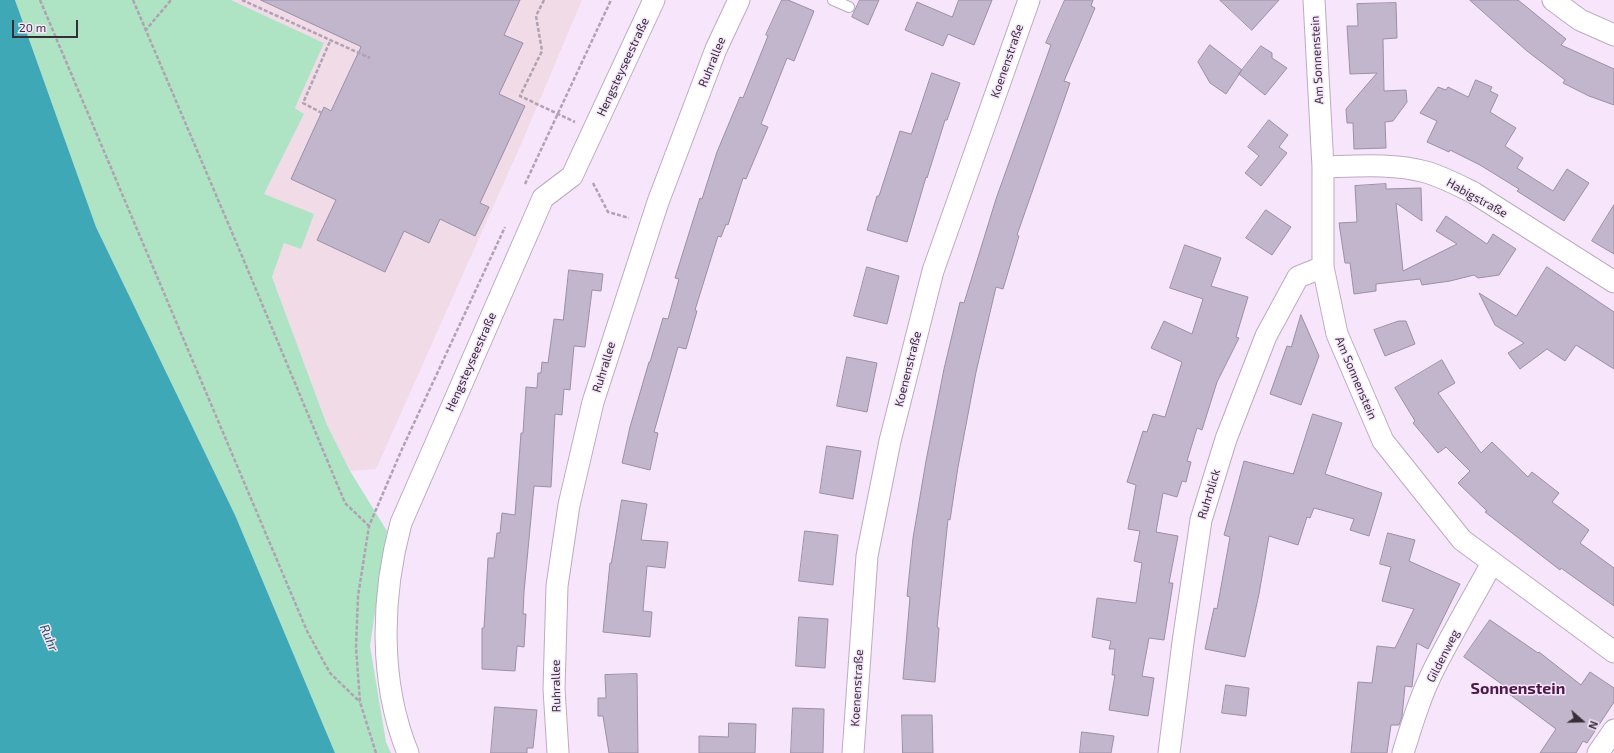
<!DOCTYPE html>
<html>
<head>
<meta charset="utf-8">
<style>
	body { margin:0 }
	#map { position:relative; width:1614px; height:753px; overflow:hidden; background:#f6e5fb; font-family:"Exo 2",sans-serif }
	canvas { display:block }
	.north { position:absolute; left:1562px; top:701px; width:40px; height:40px; -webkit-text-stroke:3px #f6e5fb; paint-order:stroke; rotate:110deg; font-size:11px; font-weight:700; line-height:16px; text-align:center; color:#352e37 }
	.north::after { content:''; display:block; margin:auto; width:14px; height:18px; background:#352e37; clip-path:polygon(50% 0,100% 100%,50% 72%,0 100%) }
	.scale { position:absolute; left:12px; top:20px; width:66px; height:18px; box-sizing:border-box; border:2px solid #352e37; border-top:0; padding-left:5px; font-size:12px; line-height:14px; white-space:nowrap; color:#352e37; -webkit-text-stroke:3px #f6e5fb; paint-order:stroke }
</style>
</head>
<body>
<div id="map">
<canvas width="1614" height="753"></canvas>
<div class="north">N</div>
<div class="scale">20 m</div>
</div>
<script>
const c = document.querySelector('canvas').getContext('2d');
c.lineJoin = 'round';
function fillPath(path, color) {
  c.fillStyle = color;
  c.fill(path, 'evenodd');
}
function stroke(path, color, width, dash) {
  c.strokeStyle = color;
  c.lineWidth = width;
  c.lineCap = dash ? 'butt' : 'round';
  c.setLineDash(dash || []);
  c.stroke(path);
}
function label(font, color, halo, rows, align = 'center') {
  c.font = font + ' "Exo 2",sans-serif';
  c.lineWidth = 3;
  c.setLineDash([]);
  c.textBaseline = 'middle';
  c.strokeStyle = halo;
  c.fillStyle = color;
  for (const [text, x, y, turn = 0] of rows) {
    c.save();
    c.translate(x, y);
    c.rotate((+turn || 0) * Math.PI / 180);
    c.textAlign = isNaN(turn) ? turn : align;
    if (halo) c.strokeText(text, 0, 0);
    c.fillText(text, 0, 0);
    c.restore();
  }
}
fillPath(new Path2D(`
	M 231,0 L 582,0 L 522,142 L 376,469 L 350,471 L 327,425 L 272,277 L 284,243 L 313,214 L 264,194 L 304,114 L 295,108 L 324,43 Z`), '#f1dbe7');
fillPath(new Path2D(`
	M 15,0 L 231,0 L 324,43 L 295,108 L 304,114 L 264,194 L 314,214 L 301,249 L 284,243 L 272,277 L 327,425 L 350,471 L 387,531 L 370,646 L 386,742 L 391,753 L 335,753 L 235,515 L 96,227 Z`), '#aee3c3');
fillPath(new Path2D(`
	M 0,0 L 15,0 L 96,227 L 235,515 L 335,753 L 0,753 Z`), '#3ea8b7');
const building = new Path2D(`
	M 261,0 L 520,0 L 504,35 L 523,43 L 499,94 L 525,106 L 480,203 L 489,207 L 475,236 L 440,219 L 429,243 L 404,231 L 385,272 L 317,240 L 336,200 L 291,179 L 324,107 L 331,111 L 361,47 Z
	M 782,0 L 788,0 L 814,11 L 794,61 L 787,58 L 761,124 L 768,127 L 746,179 L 743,178 L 728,225 L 726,224 L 721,237 L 718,236 L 695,310 L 697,311 L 686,349 L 678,347 L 654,432 L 658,433 L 650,470 L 622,463 L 630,427 L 649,362 L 650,362 L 663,318 L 668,319 L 679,279 L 675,278 L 700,198 L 702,199 L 717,152 L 740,97 L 743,98 L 768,36 L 766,35 Z
	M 860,0 L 879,0 L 868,25 L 852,17 Z
	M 959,0 L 992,0 L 974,45 L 948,34 L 943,46 L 905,30 L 917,2 L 952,17 Z
	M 1065,0 L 1093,0 L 1091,6 L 1095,8 L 1064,81 L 1070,83 L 1017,235 L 1019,236 L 1003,289 L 996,287 L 976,372 L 958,467 L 950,520 L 948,519 L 937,627 L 939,628 L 935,682 L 903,679 L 910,597 L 907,596 L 913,538 L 926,461 L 944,369 L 960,302 L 964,303 L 996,199 L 1051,45 L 1046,43 Z
	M 1220,0 L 1279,0 L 1252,30 Z
	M 1470,0 L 1518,0 L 1566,39 L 1561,45 L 1614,69 L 1614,105 L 1589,96 L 1563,83 L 1565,80 L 1527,51 Z
	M 1396,3 L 1397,38 L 1383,39 L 1384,91 L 1406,90 L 1407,102 L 1393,121 L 1385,122 L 1386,148 L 1354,149 L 1353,123 L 1347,123 L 1346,109 L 1377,73 L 1350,74 L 1347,26 L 1358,26 L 1357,4 Z
	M 1210,45 L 1242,70 L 1226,94 L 1210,83 L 1198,62 Z
	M 1261,46 L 1272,53 L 1272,58 L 1287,68 L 1265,95 L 1239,74 Z
	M 932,73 L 960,83 L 947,120 L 945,120 L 927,178 L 926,177 L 907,242 L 867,230 L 877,196 L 879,196 L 900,131 L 911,134 Z
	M 1476,80 L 1492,87 L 1490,91 L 1498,95 L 1490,112 L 1516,128 L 1505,146 L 1523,158 L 1517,168 L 1553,191 L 1567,169 L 1589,183 L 1564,221 L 1517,191 L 1519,189 L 1480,165 L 1450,150 L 1449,152 L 1427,142 L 1437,121 L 1420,113 L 1438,87 L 1446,90 L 1448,87 L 1468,97 Z
	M 1269,120 L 1288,135 L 1279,147 L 1287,153 L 1261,186 L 1245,173 L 1259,156 L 1248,147 Z
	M 1386,184 L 1386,189 L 1421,188 L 1422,221 L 1396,203 L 1403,271 L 1457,244 L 1436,231 L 1446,216 L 1487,244 L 1493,234 L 1516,249 L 1499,275 L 1478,278 L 1474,275 L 1450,281 L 1422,285 L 1420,279 L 1376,284 L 1376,291 L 1354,294 L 1350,263 L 1345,263 L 1339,223 L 1357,222 L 1355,186 Z
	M 1614,205 L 1614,254 L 1592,241 Z
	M 1266,210 L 1291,227 L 1272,255 L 1246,238 Z
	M 1185,245 L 1221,258 L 1211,286 L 1248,297 L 1236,337 L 1239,338 L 1217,382 L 1202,430 L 1197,428 L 1187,461 L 1191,462 L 1186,482 L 1182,481 L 1177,497 L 1163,493 L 1156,532 L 1178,536 L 1169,583 L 1173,583 L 1164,640 L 1149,638 L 1142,676 L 1154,678 L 1148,716 L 1109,710 L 1115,675 L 1112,675 L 1115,649 L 1109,649 L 1111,641 L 1092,637 L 1097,598 L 1136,603 L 1142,563 L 1134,561 L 1140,531 L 1128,529 L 1136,485 L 1127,482 L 1143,431 L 1147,432 L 1153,414 L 1165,417 L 1182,362 L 1151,348 L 1164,321 L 1192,334 L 1203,299 L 1170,288 Z
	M 867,267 L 899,276 L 887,324 L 854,316 Z
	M 1547,267 L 1614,312 L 1614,369 L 1576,345 L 1565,361 L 1547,349 L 1520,369 L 1508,353 L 1524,343 L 1495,325 L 1479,293 L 1516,316 Z
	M 569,270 L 603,274 L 601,291 L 592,290 L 585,347 L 574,346 L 570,390 L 564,389 L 562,415 L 555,414 L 551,487 L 534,486 L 524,592 L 523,614 L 526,614 L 524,647 L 517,646 L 515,671 L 482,669 L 482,628 L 484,628 L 488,558 L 494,558 L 497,533 L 500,533 L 502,513 L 515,515 L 521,433 L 523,433 L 526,387 L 537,388 L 538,373 L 541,373 L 542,362 L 548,363 L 554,319 L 563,320 Z
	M 1301,315 L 1319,356 L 1301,405 L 1270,394 L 1287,346 L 1291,347 Z
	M 1399,321 L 1406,321 L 1415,344 L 1385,356 L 1374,330 Z
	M 847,357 L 877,363 L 867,412 L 837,406 Z
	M 1442,360 L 1455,383 L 1438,393 L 1481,453 L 1492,442 L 1528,477 L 1532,472 L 1559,493 L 1552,502 L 1589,530 L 1580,543 L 1614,568 L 1614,606 L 1561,568 L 1560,570 L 1485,512 L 1487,511 L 1458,483 L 1470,471 L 1446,447 L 1438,453 L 1413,423 L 1415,421 L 1395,388 Z
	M 1313,414 L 1342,423 L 1325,474 L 1382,493 L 1369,536 L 1350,530 L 1354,519 L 1314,508 L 1310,518 L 1307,517 L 1298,545 L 1269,536 L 1259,594 L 1245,657 L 1205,649 L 1214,608 L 1217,609 L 1230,537 L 1224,535 L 1244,461 L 1293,474 Z
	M 827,446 L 861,451 L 853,499 L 820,493 Z
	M 622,500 L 647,504 L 641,540 L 668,542 L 665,568 L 647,566 L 643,611 L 652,612 L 650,637 L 603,632 L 610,563 L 611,563 Z
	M 805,531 L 838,535 L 833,585 L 799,581 Z
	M 1388,533 L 1415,540 L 1409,561 L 1460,584 L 1428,649 L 1417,643 L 1412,687 L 1405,686 L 1402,717 L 1399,725 L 1391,725 L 1387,753 L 1351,753 L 1358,682 L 1372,683 L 1377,646 L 1395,648 L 1414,609 L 1382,601 L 1391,567 L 1380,564 Z
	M 799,617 L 828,619 L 825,668 L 796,666 Z
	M 1490,620 L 1538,653 L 1539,652 L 1581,685 L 1590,672 L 1614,688 L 1614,702 L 1587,743 L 1583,741 L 1576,753 L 1540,753 L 1556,729 L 1508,693 L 1510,690 L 1464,657 Z
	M 637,674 L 638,753 L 609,753 L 603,716 L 598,716 L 598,698 L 606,698 L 605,675 Z
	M 1226,685 L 1249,688 L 1246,716 L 1222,713 Z
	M 495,707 L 537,710 L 533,748 L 527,748 L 527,753 L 491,753 Z
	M 793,708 L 824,709 L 823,753 L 791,753 Z
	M 902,715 L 932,715 L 933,753 L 903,753 Z
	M 729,723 L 756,724 L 755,753 L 699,753 L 699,736 L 728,737 Z
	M 1082,732 L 1114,736 L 1111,753 L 1080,753 Z`);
fillPath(building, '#c2b6cd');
stroke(building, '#9b8fa5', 1);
const service = new Path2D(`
	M 833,0 L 849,7`);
const minor = new Path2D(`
	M 1314,0 L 1323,167 L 1323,267 L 1337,334 L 1383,441 L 1462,540 L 1614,652
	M 1553,0 L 1580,20 L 1614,35
	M 1323,167 C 1357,166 1393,163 1426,172 C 1443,177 1458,185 1474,193 L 1614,282
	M 408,753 C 379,682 381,597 401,523 L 543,198 L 572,176 L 654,0
	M 558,753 L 554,689 L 557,586 L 569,505 L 593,402 L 658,202 L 716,49 L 739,0
	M 853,753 L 867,556 L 890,441 L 933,271 L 1029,0
	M 1169,753 L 1183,642 L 1201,520 L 1226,439 L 1266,336 L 1298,277 L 1323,267
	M 1403,753 C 1412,724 1421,694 1435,667 C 1453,632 1473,598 1492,563
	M 1598,753 L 1614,730`);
stroke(service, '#bcabc0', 12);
stroke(minor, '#bcabc0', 23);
stroke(new Path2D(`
	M 40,0 L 307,631 L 330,673 L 360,702
	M 133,0 L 242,256 L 345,503 L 369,526
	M 242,0 L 370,58
	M 544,0 L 536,16 L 542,51 L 520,96 L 575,122
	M 145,31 L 171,0
	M 322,113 L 303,103 L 331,39
	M 593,183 L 608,212 L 629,218
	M 525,184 L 611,0
	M 376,753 L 360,702 L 356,647 L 358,596 L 369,526 L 402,449 L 505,227`), '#b0a2b4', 2.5, [4, 2]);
stroke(service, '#fff', 10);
stroke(minor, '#fff', 21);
label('12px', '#352e37', '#f6e5fb', [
	["Am Sonnenstein",1317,60,-93],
	["Koenenstraße",1007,61,-71],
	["Ruhrallee",712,62,-68],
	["Hengsteyseestraße",623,67,-65],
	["Habigstraße",1477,198,29],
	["Hengsteyseestraße",471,362,-66],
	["Ruhrallee",604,367,-73],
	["Koenenstraße",908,369,-76],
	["Am Sonnenstein",1356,378,67],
	["Ruhrblick",1209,494,-73],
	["Gildenweg",1443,656,-63],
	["Ruhrallee",556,686,-91],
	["Koenenstraße",857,688,-87]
]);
label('italic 13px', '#255259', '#f6e5fb', [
	["Ruhr",49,638,67]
]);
label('bold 16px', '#4c1948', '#f6e5fb', [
	["Sonnenstein",1518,689]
]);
</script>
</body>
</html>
